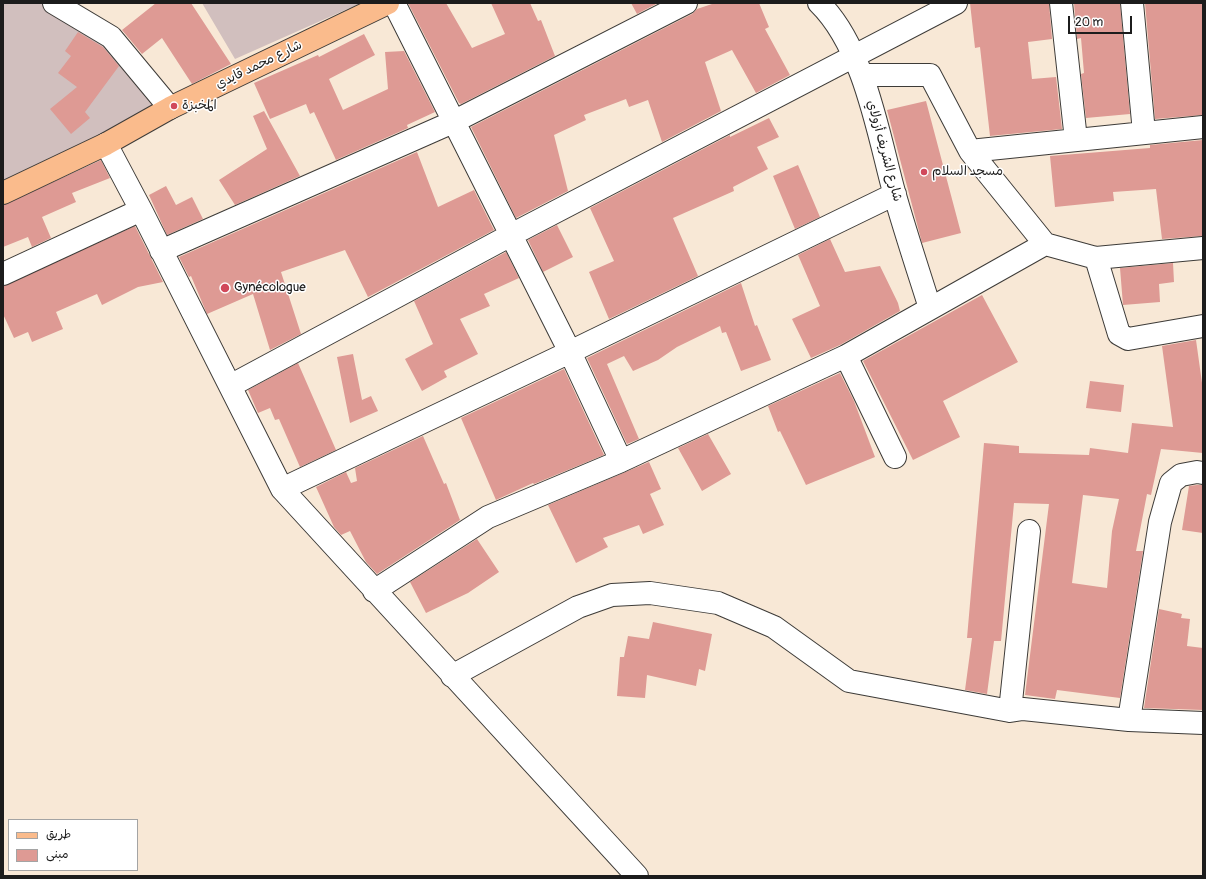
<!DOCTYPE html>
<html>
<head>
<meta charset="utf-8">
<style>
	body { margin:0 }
	#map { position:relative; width:1206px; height:879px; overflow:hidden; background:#f8e8d6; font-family:Pangolin,"Playpen Sans Arabic",sans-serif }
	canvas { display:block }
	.frame { position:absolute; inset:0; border:4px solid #1c1c1c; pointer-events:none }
	.legend { position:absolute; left:8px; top:819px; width:130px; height:52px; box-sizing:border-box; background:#fff; border:1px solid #a4a4a4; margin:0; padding:5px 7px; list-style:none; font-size:12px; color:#1c1c1c }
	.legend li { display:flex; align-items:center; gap:8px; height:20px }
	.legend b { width:20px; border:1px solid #a4a4a4 }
	.scale { position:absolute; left:1068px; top:16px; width:64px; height:18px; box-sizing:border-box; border:2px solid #1c1c1c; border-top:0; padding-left:5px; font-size:12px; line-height:14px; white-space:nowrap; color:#1c1c1c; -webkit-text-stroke:3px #fff; paint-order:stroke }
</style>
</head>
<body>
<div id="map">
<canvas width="1206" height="879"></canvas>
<div class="frame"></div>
<ul class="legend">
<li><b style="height:5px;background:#fabb8c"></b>طريق</li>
<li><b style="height:11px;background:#de9a94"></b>مبنى</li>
</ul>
<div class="scale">20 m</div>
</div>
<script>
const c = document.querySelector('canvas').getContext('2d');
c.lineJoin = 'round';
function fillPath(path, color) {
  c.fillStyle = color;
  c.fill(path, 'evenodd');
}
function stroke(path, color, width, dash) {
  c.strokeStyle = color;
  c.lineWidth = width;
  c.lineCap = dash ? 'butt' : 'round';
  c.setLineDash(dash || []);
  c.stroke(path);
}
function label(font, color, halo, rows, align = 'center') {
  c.font = font + ' Pangolin,"Playpen Sans Arabic",sans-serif';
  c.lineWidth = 3;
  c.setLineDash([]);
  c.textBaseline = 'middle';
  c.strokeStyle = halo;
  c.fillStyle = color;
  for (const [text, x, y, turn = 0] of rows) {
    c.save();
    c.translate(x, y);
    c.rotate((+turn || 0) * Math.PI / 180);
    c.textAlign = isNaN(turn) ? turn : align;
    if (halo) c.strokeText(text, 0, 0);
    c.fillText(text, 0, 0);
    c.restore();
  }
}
fillPath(new Path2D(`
	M 3,3 L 69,3 L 183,110 L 3,197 Z
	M 202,3 L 361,3 L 235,59 Z`), '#d1bfbe');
fillPath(new Path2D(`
	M 156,3 L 191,3 L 231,64 L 192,84 L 162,38 L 142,54 L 122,30 Z
	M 408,3 L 446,3 L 472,48 L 505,34 L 491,3 L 530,3 L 538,21 L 541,20 L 555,56 L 461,104 L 459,103 Z
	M 631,3 L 658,3 L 637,14 Z
	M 715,3 L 759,3 L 769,27 L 765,29 L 790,75 L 756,93 L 732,50 L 705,62 L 721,111 L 662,142 L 648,100 L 629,107 L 626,99 L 584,115 L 586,120 L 554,135 L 568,191 L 516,218 L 471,127 L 692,14 L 697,9 Z
	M 970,3 L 1049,3 L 1052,39 L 1028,42 L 1032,79 L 1056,77 L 1062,129 L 990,136 L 980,47 L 975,48 Z
	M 1074,3 L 1120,3 L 1130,114 L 1086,118 L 1081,74 L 1084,73 L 1081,38 L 1077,39 Z
	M 1145,3 L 1203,3 L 1203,115 L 1155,119 Z
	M 78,32 L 103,47 L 119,66 L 85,112 L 90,118 L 71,134 L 50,109 L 77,87 L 58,73 L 71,56 L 65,51 Z
	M 364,34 L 375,55 L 329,79 L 343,110 L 388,89 L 385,52 L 404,51 L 435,112 L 407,125 L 408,128 L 336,160 L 314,112 L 310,114 L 306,104 L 270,119 L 254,83 L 318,55 L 319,57 Z
	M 926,101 L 961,233 L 922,243 L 887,110 Z
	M 264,111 L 300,176 L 235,205 L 219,180 L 267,149 L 253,116 Z
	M 769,118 L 779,137 L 757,147 L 768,169 L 733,187 L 734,191 L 673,218 L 698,276 L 609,319 L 589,272 L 614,261 L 590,208 L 730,135 L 730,137 Z
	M 1203,140 L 1203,236 L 1162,239 L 1156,189 L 1113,192 L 1114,201 L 1055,207 L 1050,156 L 1150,148 L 1150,145 Z
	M 417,152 L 438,207 L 474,190 L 494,230 L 368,297 L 345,250 L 281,272 L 301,334 L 270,350 L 253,294 L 207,314 L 191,276 L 189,277 L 179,257 Z
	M 101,160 L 110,178 L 72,193 L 76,202 L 42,217 L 51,238 L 32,247 L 28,237 L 3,247 L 3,205 Z
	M 798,165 L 820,217 L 795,229 L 773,176 Z
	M 166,186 L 176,205 L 192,197 L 203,219 L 167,235 L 149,195 Z
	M 557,225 L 573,257 L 543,272 L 528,240 Z
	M 135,226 L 163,282 L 138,287 L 102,305 L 97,294 L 56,312 L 63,329 L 32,342 L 28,332 L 14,338 L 3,314 L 3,286 Z
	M 830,239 L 845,272 L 880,266 L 898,303 L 900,311 L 840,345 L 811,358 L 792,319 L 820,306 L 798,255 Z
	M 506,252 L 519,278 L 484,294 L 490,306 L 460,319 L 478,354 L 444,371 L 447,377 L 422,391 L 405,359 L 433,344 L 414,301 Z
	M 1173,263 L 1174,282 L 1159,284 L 1160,302 L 1123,305 L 1120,268 Z
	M 741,283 L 755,326 L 757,325 L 771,360 L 741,371 L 726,332 L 722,333 L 720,326 L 677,347 L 658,360 L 633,371 L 624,356 L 607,364 L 639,439 L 627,444 L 587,358 Z
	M 982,295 L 1018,362 L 943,401 L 960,437 L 913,460 L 863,361 Z
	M 1196,340 L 1203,390 L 1203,453 L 1161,449 L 1151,495 L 1147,494 L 1136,551 L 1143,551 L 1120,698 L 1057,690 L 1055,699 L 1025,695 L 1049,504 L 1014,503 L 1001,641 L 994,641 L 987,694 L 965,690 L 972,638 L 967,638 L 984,443 L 1019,446 L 1019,453 L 1089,455 L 1090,448 L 1128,453 L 1132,423 L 1173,427 L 1162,346 ZM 1083,495 L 1119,499 L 1112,531 L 1107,588 L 1072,583 Z
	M 353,354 L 362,400 L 371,396 L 378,411 L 350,423 L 337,357 Z
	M 298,363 L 336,450 L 300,467 L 279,419 L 275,420 L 270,408 L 258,413 L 248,390 Z
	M 564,369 L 604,455 L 534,484 L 533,483 L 496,500 L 461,418 Z
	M 840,373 L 854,401 L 875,457 L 806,485 L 780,431 L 778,432 L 768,406 Z
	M 1090,381 L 1124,385 L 1121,412 L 1086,408 Z
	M 708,434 L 731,474 L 702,491 L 678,448 Z
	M 423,436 L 444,484 L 446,483 L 460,520 L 377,574 L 366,562 L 350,531 L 341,535 L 334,527 L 316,487 L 346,472 L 351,483 L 357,481 L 355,468 Z
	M 649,462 L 661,489 L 650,494 L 664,525 L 643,534 L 639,525 L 603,538 L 608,547 L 576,563 L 548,505 Z
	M 1197,485 L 1203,485 L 1203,533 L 1182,530 L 1189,486 Z
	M 477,539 L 499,572 L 468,593 L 426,613 L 410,582 Z
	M 1159,609 L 1182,614 L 1181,618 L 1190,619 L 1187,646 L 1203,648 L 1203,710 L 1144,708 Z
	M 653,622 L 712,634 L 705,671 L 699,669 L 696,686 L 647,675 L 645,698 L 617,696 L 620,657 L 624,657 L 628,636 L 649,639 Z`), '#de9a94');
const minor = new Path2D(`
	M 54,3 L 111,37 L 170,108
	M 394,3 L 570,352 L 621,461
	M 819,3 C 864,47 878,133 894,192 C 905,231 918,270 930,308
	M 1061,3 L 1076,140
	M 1132,3 L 1144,133
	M 863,75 L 930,75 L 970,151 L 1203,127
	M 106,144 L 141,210 L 282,489 L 637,876
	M 970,151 L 1045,244 L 1096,258 L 1203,248
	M 161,251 L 453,122 L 686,3
	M 1096,258 L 1119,334 L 1128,339 L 1203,326
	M 3,274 L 141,210
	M 846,356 L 895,457
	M 230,386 L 511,235 L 956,3
	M 282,489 L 570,352 L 895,194
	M 374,591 L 488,517 L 621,461 L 846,356 L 1045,244
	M 452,676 L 578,607 L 612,595 L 650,593 L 718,603 L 774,627 L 849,681 L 1010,711 L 1023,709 L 1129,720 L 1203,723
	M 1010,711 L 1029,531
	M 1129,720 L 1160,522 L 1171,483 L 1181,475 L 1197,472 L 1203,473`);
const major = new Path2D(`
	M 3,193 L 106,144 L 170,108 L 388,3`);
stroke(minor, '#3d3b38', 24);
stroke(major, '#3d3b38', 24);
stroke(minor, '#fff', 22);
stroke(major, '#fabb8c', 22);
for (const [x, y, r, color] of [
	[174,106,4,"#d1495b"],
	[924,172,4,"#d1495b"],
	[225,288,5,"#d1495b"]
]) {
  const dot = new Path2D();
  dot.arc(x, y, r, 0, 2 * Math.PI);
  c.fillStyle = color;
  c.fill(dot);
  stroke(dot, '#fff', 1.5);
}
label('13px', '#1c1c1c', '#fff', [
	["شارع محمد قايدي",259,65,-26],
	["شارع الشريف أزولاي",884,151,75]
]);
label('13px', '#1c1c1c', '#fff', [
	["المخبزة",182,106],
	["مسجد السلام",932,172],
	["Gynécologue",234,288]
], 'left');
</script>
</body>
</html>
